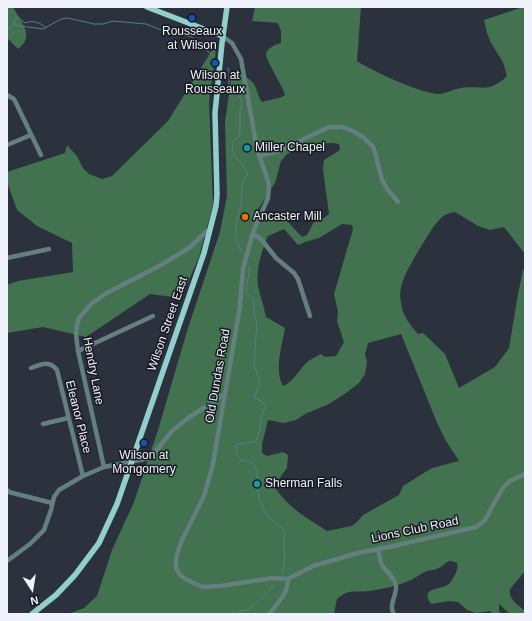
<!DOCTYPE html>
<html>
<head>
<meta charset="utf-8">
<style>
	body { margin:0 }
	#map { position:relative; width:532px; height:621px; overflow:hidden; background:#2c313e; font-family:Arial,sans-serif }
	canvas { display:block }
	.frame { position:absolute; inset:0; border:8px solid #f0f3fc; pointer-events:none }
	.north { position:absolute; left:12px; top:569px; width:40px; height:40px; -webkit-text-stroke:3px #17191f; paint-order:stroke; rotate:168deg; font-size:11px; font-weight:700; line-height:16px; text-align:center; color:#f0f3fc }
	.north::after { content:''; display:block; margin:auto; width:14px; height:18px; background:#f0f3fc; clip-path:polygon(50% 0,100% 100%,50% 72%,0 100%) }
</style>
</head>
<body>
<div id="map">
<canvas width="532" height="621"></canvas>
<div class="frame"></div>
<div class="north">N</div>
</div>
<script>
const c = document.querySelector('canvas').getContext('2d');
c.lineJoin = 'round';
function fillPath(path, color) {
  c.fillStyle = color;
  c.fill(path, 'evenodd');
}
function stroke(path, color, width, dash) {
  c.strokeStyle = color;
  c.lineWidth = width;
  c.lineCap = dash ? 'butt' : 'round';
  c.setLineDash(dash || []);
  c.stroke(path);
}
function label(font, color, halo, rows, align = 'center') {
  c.font = font + ' Arial,sans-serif';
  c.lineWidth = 3;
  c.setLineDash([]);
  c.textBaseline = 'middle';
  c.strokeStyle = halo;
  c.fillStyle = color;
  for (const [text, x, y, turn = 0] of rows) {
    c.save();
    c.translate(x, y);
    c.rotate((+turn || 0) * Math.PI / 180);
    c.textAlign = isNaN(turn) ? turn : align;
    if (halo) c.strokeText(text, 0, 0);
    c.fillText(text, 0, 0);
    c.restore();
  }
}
fillPath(new Path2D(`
	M 7,7 L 13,7 C 20,21 36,36 18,49 L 7,38 Z
	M 255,7 L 361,7 L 357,61 C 372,71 424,95 440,94 C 447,93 454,89 461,88 C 483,85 488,94 507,76 L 503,62 L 491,43 L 487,33 L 484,20 L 523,7 L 525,8 L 525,254 L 504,227 L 490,230 L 478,226 L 455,212 C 448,213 444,215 439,220 C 433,225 406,271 404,278 C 401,285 399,294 401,302 C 402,315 410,325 418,334 L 423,333 L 445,354 L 459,388 L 495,367 L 509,348 L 518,294 L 523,270 L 525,270 L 525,571 L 510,589 C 508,599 518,605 525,611 L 525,614 L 510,614 L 499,604 L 499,611 L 502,614 L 493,614 L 490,611 L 476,613 L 467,610 L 458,602 L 449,601 L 431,604 C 419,586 442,591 450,583 C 452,581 453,577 455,575 C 457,570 458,568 457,563 C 445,558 448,564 439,568 C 435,570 431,570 427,571 C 421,573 416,578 411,580 C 398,586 382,589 369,591 C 354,593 350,588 337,599 L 334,614 L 68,614 L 84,608 L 97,596 L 112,550 L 134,502 L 158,430 L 188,328 L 220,232 L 227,196 L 225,122 L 232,72 C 240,74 249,77 254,84 C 258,91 257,95 262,102 L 282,97 L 285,95 C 283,86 265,59 266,54 C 268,47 275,45 281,43 L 281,31 L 278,23 L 252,21 ZM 332,143 L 339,144 L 340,150 L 324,160 L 323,170 L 329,214 L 324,218 L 314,222 L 307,235 L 302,237 L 288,222 L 274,213 L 261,215 L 257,211 L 275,183 L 281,161 L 287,154 L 298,149 L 316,144 ZM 342,224 L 352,225 L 353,229 L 334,294 L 338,312 L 337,321 L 344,342 L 336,356 L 325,357 L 321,354 C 317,356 311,359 307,362 C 300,369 292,383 283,386 C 274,369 282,346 285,328 L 266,317 C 264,306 260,296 258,286 C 256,268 261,253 268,236 L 284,229 L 298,245 L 305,242 L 319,238 ZM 401,334 L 438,425 L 446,441 L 459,461 L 432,468 L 403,486 L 399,495 L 363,515 L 357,522 L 352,526 L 327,531 C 307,518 290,509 276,489 L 277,482 L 287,468 L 288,455 L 283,452 L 267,456 L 262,453 L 262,444 L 268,420 L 284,423 L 296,420 L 305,414 L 329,404 L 346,393 L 359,383 L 365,374 L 367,362 L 365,354 L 368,343 Z
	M 217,42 L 209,102 L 213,205 L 199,257 L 181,298 L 150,294 L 86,337 L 43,327 L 7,333 L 7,285 L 18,281 L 73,272 L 72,243 L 37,226 L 17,210 L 7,182 L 7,172 L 65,153 L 67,145 L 77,156 L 83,168 L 89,174 L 102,179 L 112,176 L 168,121 Z`), '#42724f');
stroke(new Path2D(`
	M 13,24 L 16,18 L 18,17 L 25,23 C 33,20 40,22 46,28
	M 7,28 L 9,29 L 13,25 L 43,29 L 61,19 L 68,18 L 94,24 L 103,24 L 113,21 L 146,24 L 164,31 L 192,37 L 213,56
	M 228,68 C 232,76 225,89 232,94 L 235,93 L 239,95 L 242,103 L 240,111 L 240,135 L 233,142 C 233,146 232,152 234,155 C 238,162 245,165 247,174 C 246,178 244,180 243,183 C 241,188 242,199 241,205 C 236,223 232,235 242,253
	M 249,267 C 250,276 246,283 246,292 L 254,300 L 254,315 L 257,323 L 254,366 L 259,378 L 259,386 L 254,398 L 261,401 L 266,407 L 262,414 L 260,429 L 256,441 L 236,445 L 237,455 L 241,460 L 252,462 C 259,472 257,473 257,485 C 258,504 266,519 283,528 C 285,535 284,537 284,544 C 284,555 286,561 282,573
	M 237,614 L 241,610 L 245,611 L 253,606 L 275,585`), '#538088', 1);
stroke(new Path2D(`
	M 222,36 L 232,43 L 241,59 L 257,149 L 266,175 L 269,185 L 268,198 L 253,232 L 243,269 L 240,306 L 213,464 L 204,496 L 182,540 L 178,551 L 176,559 L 176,568 L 180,575 L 187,580 L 203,587 L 220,586 L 273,578 L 288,579
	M 7,95 L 14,99 L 16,103 L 41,155
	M 7,145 L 31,135
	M 259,156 L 279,151 L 329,127 L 342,127 L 353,131 L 364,138 L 373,147 L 376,156 L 382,180 L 388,190 L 398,202
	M 253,234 L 261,239 L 276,258 L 294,273 L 298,279 L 310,316
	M 7,258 L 49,249
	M 78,351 L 153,316
	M 31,368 C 42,364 49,360 57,370 L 83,476
	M 43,424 L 68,418
	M 104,467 L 78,351 L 76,334 L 77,325 L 79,318 L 91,304 L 105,294 L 159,266 L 189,248 L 207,231 L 210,230
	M 7,490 L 9,492 L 52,503
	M 378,549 C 379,554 380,560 382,565 C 386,572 395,577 396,586 C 397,595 388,606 394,614
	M 7,561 L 30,544 L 44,530 L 51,510 L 54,497 L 59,490 L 83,476 L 104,467 L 150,458 L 172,431 L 188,418 L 225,394
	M 288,579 L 313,566 L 358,553 L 389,547 L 476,527 L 485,520 L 502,489 L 510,481 L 525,474
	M 269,614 C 278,603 288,594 288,579`), '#63807e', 4.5);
stroke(new Path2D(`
	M 147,7 L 222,36
	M 32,614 L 56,595 L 75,575 L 99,543 L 117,504 L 204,253 L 216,206 L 217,195 L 215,113 L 222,43 L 227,7`), '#90cfcb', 5.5);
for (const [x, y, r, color] of [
	[192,18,4,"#1a4fb4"],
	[215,63,4,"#1a4fb4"],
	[247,148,4,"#0f9aa8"],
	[245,217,4,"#e8710a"],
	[144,443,4,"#1a4fb4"],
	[257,484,4,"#0f9aa8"]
]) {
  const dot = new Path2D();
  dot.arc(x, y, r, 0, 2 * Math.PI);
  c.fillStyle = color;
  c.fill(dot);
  stroke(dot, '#17191f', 1.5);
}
label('12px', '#f0f3fc', '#17191f', [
	["Rousseaux",192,32],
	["at Wilson",192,46],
	["Wilson at",215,76],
	["Rousseaux",215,90],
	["Miller Chapel",255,148,"left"],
	["Ancaster Mill",253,217,"left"],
	["Wilson at",144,456],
	["Mongomery",144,470],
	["Sherman Falls",265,484,"left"]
]);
label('12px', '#f0f3fc', '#17191f', [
	["Wilson Street East",168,324,-71],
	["Hendry Lane",93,371,79],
	["Old Dundas Road",218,376,-80],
	["Eleanor Place",78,417,76],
	["Lions Club Road",415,530,-12]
]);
</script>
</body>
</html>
